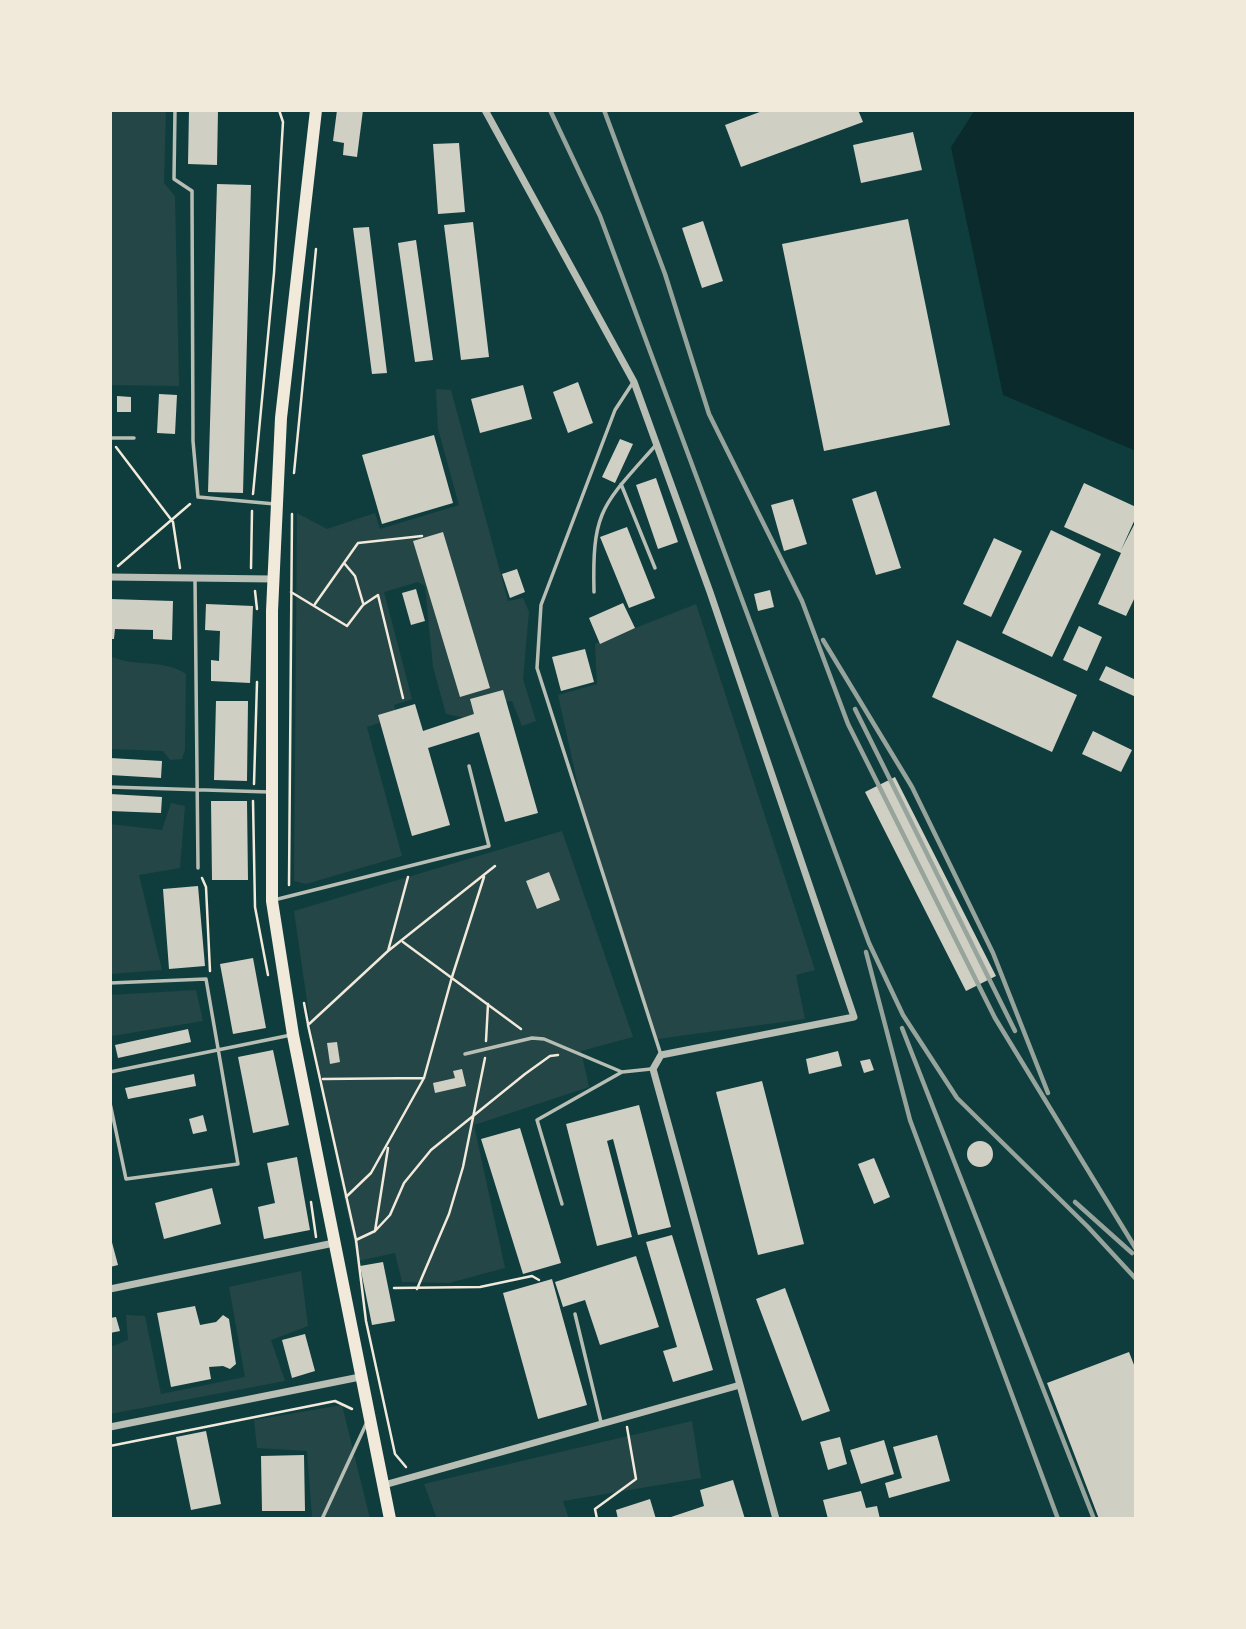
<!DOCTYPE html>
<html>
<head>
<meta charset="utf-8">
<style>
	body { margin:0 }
	#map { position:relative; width:1246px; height:1629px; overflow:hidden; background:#0f3d3e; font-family:Montserrat,sans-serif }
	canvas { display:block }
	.frame { position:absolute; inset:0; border:112px solid #f1e9da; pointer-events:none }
</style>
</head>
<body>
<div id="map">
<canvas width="1246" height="1629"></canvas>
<div class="frame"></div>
</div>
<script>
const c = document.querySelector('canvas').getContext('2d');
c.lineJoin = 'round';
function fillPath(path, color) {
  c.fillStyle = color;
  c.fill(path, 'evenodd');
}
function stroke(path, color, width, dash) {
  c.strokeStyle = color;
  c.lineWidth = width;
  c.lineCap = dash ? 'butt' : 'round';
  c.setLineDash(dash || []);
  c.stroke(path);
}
fillPath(new Path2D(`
	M 110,110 L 166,110 L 164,183 L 175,196 L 179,386 L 110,385 Z
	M 436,389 L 451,390 L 508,601 L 523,598 L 529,612 L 523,679 L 536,721 L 522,726 L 512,701 L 499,702 L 472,719 L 446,714 L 433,667 L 425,586 L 418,582 L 384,592 L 412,699 L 394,705 L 397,717 L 367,727 L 402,856 L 306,884 L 294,881 L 297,513 L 327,529 L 375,513 L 380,529 L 459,505 L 438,429 Z
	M 696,604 L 815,970 L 796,975 L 805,1019 L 657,1039 L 584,813 L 558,695 L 597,684 L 595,644 Z
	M 110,656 C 135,668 163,658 186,674 L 185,750 L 182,759 L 170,760 L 163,751 L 110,749 Z
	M 171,803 L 185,806 L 180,868 L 139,875 L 162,970 L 110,974 L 110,824 L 162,830 Z
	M 562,831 L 633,1037 L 581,1051 L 589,1087 L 474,1125 L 505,1268 L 449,1283 L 402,1282 L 395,1253 L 358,1261 L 317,1071 L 294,911 Z
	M 196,990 L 203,1021 L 112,1036 L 110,995 Z
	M 301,1271 L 308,1326 L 271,1340 L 285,1381 L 110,1414 L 110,1347 L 128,1340 L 126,1315 L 145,1316 L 161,1394 L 245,1377 L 229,1287 Z
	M 342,1405 L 370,1519 L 266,1519 L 312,1517 L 307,1451 L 257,1448 L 254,1420 Z
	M 692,1421 L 701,1478 L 563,1501 L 569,1519 L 437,1519 L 424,1484 Z`), '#244646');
fillPath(new Path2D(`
	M 975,110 L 1136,110 L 1136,451 L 1003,395 L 951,147 Z`), '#0a2a2b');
fillPath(new Path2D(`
	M 189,110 L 218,110 L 217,165 L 188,164 Z
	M 337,110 L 363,110 L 357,157 L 343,155 L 344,143 L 333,141 Z
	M 765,110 L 858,110 L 863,122 L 741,167 L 725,125 Z
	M 913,132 L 922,170 L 861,183 L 853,145 Z
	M 459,143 L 465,212 L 438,214 L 433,144 Z
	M 217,184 L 251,185 L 243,493 L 208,492 Z
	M 908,219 L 950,425 L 824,451 L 782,244 Z
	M 703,221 L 723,281 L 702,288 L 682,228 Z
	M 473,222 L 489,357 L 461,360 L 444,225 Z
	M 369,227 L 387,373 L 372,374 L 353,228 Z
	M 416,240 L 433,360 L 415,362 L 398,243 Z
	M 578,382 L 593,423 L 568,433 L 553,392 Z
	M 523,385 L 532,419 L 480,433 L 471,399 Z
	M 159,394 L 177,395 L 175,434 L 157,433 Z
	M 117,396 L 131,397 L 131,412 L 117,412 Z
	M 434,435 L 453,503 L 382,524 L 362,455 Z
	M 620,439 L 633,444 L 615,483 L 602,477 Z
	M 656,478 L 678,542 L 658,549 L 636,485 Z
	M 1084,483 L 1136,507 L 1136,517 L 1121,550 L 1136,521 L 1136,595 L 1126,616 L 1098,604 L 1121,553 L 1064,527 Z
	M 876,491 L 901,568 L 876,575 L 852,499 Z
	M 793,499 L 807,544 L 784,551 L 771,505 Z
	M 627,527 L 655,598 L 629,608 L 600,537 Z
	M 1051,530 L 1101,554 L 1052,657 L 1002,633 Z
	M 443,532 L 490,688 L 460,697 L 413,541 Z
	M 994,538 L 1022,551 L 991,617 L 963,604 Z
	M 517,569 L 525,592 L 510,598 L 502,574 Z
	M 416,589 L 425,621 L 411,625 L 402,593 Z
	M 770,590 L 774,607 L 758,611 L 754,594 Z
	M 110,599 L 173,601 L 172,640 L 153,639 L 153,630 L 115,629 L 114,639 L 110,639 Z
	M 623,603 L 635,628 L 600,644 L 589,618 Z
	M 206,604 L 253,606 L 250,683 L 211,681 L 211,660 L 219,661 L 220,631 L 205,630 Z
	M 1079,626 L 1102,637 L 1087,671 L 1063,660 Z
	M 957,640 L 1077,695 L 1052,752 L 932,697 Z
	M 585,649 L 594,682 L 561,691 L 552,657 Z
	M 1106,666 L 1136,680 L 1136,697 L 1099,680 Z
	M 503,690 L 538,813 L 505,822 L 479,732 L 428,748 L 450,825 L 412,836 L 378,715 L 415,704 L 423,731 L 474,714 L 470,699 Z
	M 216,701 L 248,701 L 247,781 L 214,780 Z
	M 1093,731 L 1132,750 L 1121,772 L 1082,754 Z
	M 110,758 L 162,761 L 161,778 L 110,775 Z
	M 895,777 L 996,976 L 966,991 L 865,792 Z
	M 110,794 L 162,797 L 161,813 L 110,811 Z
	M 211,801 L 247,801 L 248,880 L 212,880 Z
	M 549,872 L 560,900 L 537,909 L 526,881 Z
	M 198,886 L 205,966 L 169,969 L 163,889 Z
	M 253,958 L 266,1028 L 233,1034 L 220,964 Z
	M 188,1029 L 191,1042 L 118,1058 L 115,1045 Z
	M 337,1042 L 340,1062 L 330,1064 L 327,1043 Z
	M 273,1050 L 289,1125 L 253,1133 L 238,1057 Z
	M 838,1051 L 842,1066 L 809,1074 L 806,1059 Z
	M 870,1059 L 874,1070 L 864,1073 L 860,1061 Z
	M 462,1069 L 466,1086 L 435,1093 L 433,1083 L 455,1078 L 453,1071 Z
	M 194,1074 L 196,1086 L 128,1099 L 125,1088 Z
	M 762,1081 L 804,1244 L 758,1255 L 716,1092 Z
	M 639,1105 L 671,1227 L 638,1235 L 613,1139 L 607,1141 L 632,1237 L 597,1246 L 566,1124 Z
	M 203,1115 L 207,1131 L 193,1134 L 189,1119 Z
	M 520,1128 L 561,1263 L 523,1274 L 481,1139 Z
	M967 1154a13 13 0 1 1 26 0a13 13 0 1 1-26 0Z
	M 297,1157 L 310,1230 L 264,1239 L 258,1207 L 275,1203 L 267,1163 Z
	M 874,1158 L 890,1197 L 874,1204 L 858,1164 Z
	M 212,1188 L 221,1224 L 164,1239 L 155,1203 Z
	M 110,1235 L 118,1265 L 110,1267 Z
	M 672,1235 L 713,1370 L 673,1382 L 663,1351 L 677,1347 L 646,1242 Z
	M 636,1256 L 659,1327 L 600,1345 L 585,1300 L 563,1307 L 555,1282 Z
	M 383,1262 L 395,1321 L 372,1325 L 360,1266 Z
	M 552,1279 L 587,1405 L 538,1419 L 503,1293 Z
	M 785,1288 L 830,1411 L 802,1421 L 756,1299 Z
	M 195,1306 L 200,1325 L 216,1322 L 223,1315 L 229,1319 L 236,1364 L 230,1369 L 223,1366 L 209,1367 L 211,1379 L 171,1387 L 157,1313 Z
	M 116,1317 L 120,1331 L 110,1333 L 110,1318 Z
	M 305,1334 L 315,1371 L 292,1378 L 282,1340 Z
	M 1129,1352 L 1136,1370 L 1136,1519 L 1099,1519 L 1047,1383 Z
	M 206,1431 L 221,1504 L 191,1510 L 176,1437 Z
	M 937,1435 L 950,1481 L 889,1498 L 885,1483 L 902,1478 L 893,1447 Z
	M 840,1437 L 847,1464 L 828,1470 L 820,1442 Z
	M 884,1440 L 894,1474 L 861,1484 L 850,1450 Z
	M 304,1455 L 305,1511 L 262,1511 L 261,1456 Z
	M 733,1480 L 745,1519 L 665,1519 L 704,1506 L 700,1490 Z
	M 861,1491 L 866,1508 L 877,1506 L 880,1519 L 828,1519 L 823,1500 Z
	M 650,1499 L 656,1519 L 618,1519 L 616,1510 Z`), '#cfcfc3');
stroke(new Path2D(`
	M 116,447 L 173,522 L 180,568
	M 294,473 L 316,249
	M 253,494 L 274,273 L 283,122 L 279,110
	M 344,563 L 355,576 L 363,603
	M 118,566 L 190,504
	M 251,568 L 252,511
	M 255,591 L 257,609
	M 291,592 L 347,626 L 363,605 L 378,595 L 403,698
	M 315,604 L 358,543 L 422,536
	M 254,784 L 257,682
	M 253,801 L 255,907 L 268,975
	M 202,878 L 206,887 L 210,971
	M 289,885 L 292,514
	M 403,942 L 521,1029
	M 388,951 L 408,877
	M 304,1003 L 308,1024
	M 486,1041 L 488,1004
	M 323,1079 L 424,1078
	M 346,1197 L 371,1173 L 424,1078 L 452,977 L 484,877
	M 311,1202 L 316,1237
	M 375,1231 L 390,1215 L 404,1183 L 431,1150 L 525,1074 L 550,1056 L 558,1055
	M 356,1240 L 375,1231 L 388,1148
	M 394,1288 L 480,1287 L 532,1276 L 539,1280
	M 417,1289 L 449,1214 L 463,1167 L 485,1058
	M 110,1446 L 335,1401 L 352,1409
	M 406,1467 L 395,1454 L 366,1321 L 356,1240 L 308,1025 L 388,951 L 495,866
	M 597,1519 L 595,1509 L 636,1479 L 627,1427`), '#f1e9da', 2.5);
stroke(new Path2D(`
	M 175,110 L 174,179 L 192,191 L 193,441 L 198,497 L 275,504
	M 632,384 L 615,410 L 541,605 L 537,668 L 661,1055
	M 110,438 L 134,438
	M 621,484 L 655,568
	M 195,579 L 198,868
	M 594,592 C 592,510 602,506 655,446
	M 110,787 L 269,792
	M 274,900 L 489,846 L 469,766
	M 110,983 L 206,979 L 238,1164 L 126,1179 L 110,1103
	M 465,1054 L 532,1038 L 544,1039 L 622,1072 L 651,1069
	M 110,1072 L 291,1035
	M 562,1204 L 537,1120 L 622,1072
	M 575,1314 L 601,1422
	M 322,1519 L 367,1422`), '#b8beb3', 3.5);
stroke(new Path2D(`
	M 110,577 L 273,579
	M 110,1289 L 334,1243
	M 740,1385 L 776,1519
	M 110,1427 L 360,1377
	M 384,1485 L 740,1385 L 653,1069 L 661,1055 L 854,1017 L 710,592 L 634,382 L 485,110`), '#b8beb3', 7);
stroke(new Path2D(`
	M 316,110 L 281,418 L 272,611 L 272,901 L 293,1035 L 390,1519`), '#f1e9da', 12);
stroke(new Path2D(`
	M 550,110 L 600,216 L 869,943 L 903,1015 L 957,1098 L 1088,1227 L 1136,1279
	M 604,110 L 665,274 L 709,414 L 802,601 L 848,724 L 995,1018 L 1136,1249
	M 823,640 L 912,787 L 993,953 L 1048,1093
	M 855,709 L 1015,1031
	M 866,952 L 910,1120 L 1058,1519
	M 902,1028 L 1094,1519
	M 1075,1202 L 1132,1253`), '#97a49c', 4.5);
</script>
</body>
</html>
